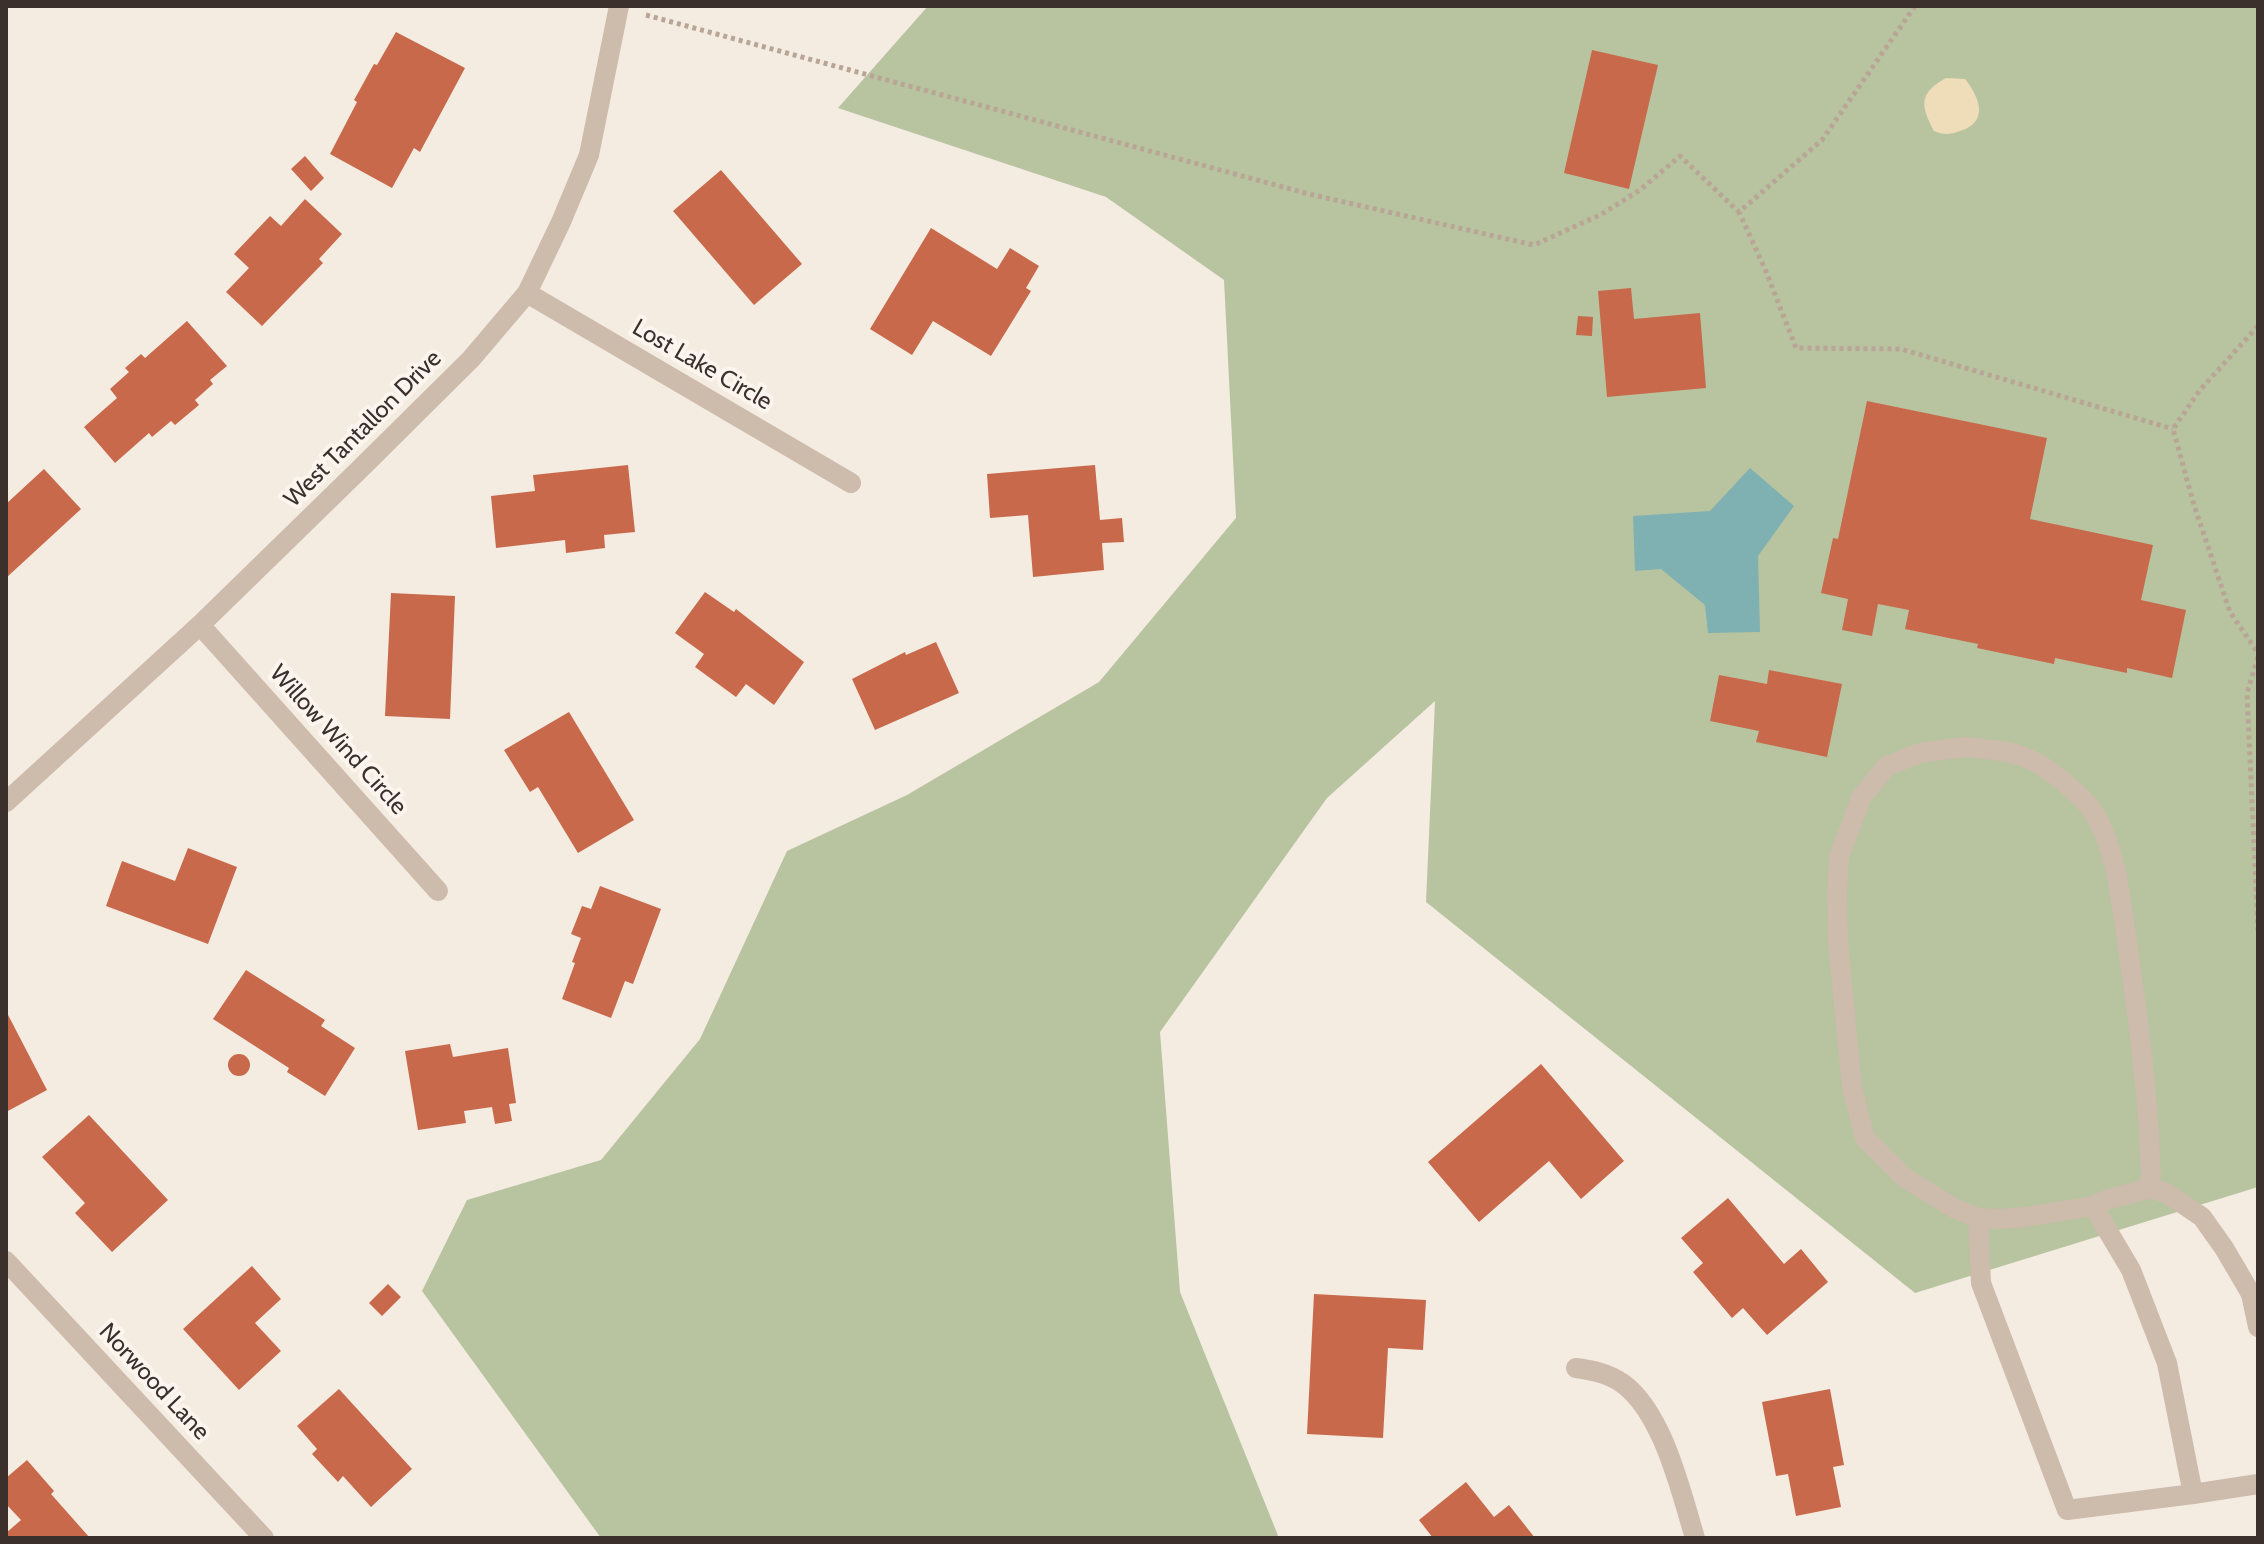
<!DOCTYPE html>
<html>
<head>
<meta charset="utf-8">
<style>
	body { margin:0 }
	#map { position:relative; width:2264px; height:1544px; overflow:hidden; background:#f4ebe1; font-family:Cabin,sans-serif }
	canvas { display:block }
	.frame { position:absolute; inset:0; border:8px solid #3b302b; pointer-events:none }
</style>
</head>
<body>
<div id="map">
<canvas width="2264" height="1544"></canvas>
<div class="frame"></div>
</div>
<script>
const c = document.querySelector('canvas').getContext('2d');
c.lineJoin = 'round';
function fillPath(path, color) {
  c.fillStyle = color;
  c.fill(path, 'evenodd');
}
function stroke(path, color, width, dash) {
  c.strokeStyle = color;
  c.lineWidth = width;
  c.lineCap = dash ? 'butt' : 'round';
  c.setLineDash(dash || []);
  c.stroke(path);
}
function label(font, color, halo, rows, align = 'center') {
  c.font = font + ' Cabin,sans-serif';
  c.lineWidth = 8;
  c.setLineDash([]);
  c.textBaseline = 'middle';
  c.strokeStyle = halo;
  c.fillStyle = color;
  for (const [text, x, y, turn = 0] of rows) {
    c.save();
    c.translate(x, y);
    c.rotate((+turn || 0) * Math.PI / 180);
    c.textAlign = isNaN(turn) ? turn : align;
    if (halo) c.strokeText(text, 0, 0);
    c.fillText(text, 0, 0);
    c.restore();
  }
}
fillPath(new Path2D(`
	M 928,6 L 2258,6 L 2258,1187 L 1915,1293 L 1426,902 L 1435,701 L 1327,798 L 1160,1032 L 1180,1292 L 1279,1538 L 601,1538 L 422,1291 L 467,1200 L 601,1160 L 700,1039 L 787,851 L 907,795 L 1099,682 L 1236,518 L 1224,280 L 1106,197 L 838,108 Z`), '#b8c4a0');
fillPath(new Path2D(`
	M 1946,78 L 1965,79 C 1980,98 1989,122 1960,131 C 1950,135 1943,135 1934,131 C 1920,105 1919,93 1946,78 Z`), '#efdcb8');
fillPath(new Path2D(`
	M 1750,468 L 1794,506 L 1758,556 L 1760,632 L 1708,633 L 1705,605 L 1661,569 L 1635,571 L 1633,516 L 1710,511 Z`), '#7fb0b2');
fillPath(new Path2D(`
	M 396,32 L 465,68 L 420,152 L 414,148 L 392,188 L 330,154 L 357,102 L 354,100 L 374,64 L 377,65 Z
	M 1592,50 L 1658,65 L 1629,189 L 1564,173 Z
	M 305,156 L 324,178 L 311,191 L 291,169 Z
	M 721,170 L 802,264 L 754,305 L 673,211 Z
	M 305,199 L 342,234 L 319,259 L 323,263 L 262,326 L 226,292 L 249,268 L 234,254 L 270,216 L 281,226 Z
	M 931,228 L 997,269 L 1010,248 L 1039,266 L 1026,288 L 1031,291 L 991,356 L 933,321 L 912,355 L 870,329 Z
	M 1631,288 L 1634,319 L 1700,313 L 1706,388 L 1607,397 L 1598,291 Z
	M 1578,316 L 1593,317 L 1592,336 L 1576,335 Z
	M 187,321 L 227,366 L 210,380 L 213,384 L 195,400 L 199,405 L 175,425 L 171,421 L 152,437 L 149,433 L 115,463 L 84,427 L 117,398 L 110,389 L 129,372 L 125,368 L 141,354 L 145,358 Z
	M 1867,401 L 2047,438 L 2030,519 L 2153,545 L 2141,600 L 2186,610 L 2172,678 L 2127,668 L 2127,673 L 2055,658 L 2054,664 L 1977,648 L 1978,644 L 1905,629 L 1909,610 L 1878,604 L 1872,636 L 1842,630 L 1848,599 L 1821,593 L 1833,538 L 1838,539 Z
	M 628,465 L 635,532 L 604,535 L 605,548 L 566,553 L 565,540 L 496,548 L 491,496 L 535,491 L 533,475 Z
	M 1095,465 L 1100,520 L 1122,518 L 1124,542 L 1102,543 L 1104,570 L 1033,577 L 1028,515 L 990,518 L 987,474 Z
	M 44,469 L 81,509 L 6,578 L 6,504 Z
	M 705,592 L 734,612 L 736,609 L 804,662 L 774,705 L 746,684 L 736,697 L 695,667 L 704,654 L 675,633 Z
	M 391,593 L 455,596 L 450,719 L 385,716 Z
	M 936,642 L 959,693 L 875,730 L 852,679 L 905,652 L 906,655 Z
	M 1769,670 L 1842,684 L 1827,757 L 1756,742 L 1759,731 L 1710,721 L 1719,675 L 1767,684 Z
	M 569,712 L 634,820 L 578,853 L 538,787 L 530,792 L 504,750 Z
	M 188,848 L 237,867 L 208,944 L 106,906 L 122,861 L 175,881 Z
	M 600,886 L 661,909 L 633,984 L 625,981 L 611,1018 L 562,999 L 575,963 L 572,962 L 581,938 L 571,934 L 582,906 L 591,909 Z
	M 246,970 L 325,1020 L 321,1026 L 355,1048 L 325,1096 L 287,1072 L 289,1068 L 213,1019 Z
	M 6,1011 L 47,1090 L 6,1112 Z
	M 450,1044 L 453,1057 L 508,1048 L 516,1103 L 509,1104 L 512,1121 L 495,1124 L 492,1107 L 464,1111 L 466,1123 L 418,1130 L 405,1051 Z
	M228 1065a11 11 0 1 1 22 0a11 11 0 1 1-22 0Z
	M 1541,1064 L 1624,1161 L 1581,1199 L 1549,1161 L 1479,1222 L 1428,1162 Z
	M 89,1115 L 168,1200 L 112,1252 L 75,1213 L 85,1203 L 42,1157 Z
	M 1728,1198 L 1784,1264 L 1801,1249 L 1828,1282 L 1767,1335 L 1743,1308 L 1732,1318 L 1693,1272 L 1703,1263 L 1681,1238 Z
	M 252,1266 L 281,1299 L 255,1323 L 281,1351 L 239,1390 L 183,1329 Z
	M 388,1284 L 401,1297 L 382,1316 L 369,1303 Z
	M 1314,1294 L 1426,1300 L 1423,1350 L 1388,1348 L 1383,1438 L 1307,1434 Z
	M 339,1389 L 412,1469 L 371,1507 L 343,1476 L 338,1482 L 312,1454 L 317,1449 L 297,1426 Z
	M 1830,1389 L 1844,1465 L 1833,1467 L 1841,1507 L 1796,1516 L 1788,1474 L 1776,1476 L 1762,1402 Z
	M 27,1460 L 54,1491 L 51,1494 L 90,1538 L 6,1538 L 6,1533 L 21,1520 L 6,1504 L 6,1478 Z
	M 1466,1482 L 1494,1517 L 1509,1505 L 1535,1538 L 1433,1538 L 1419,1520 Z`), '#c8694b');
stroke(new Path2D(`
	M 1915,6 L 1822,140 L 1739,212 L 1765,269 L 1796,348 L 1901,349 L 2173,429
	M 646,15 L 1309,194 L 1534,245 L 1600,215 L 1640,190 L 1680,156 L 1739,212
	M 2258,326 L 2200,390 L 2173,429 L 2194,505 L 2230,612 L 2258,653
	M 2258,657 L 2247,693 L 2258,931`), '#b9a596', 5, [4, 4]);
stroke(new Path2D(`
	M 1964,747 C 2009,751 2030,752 2065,783 C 2072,790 2081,796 2087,804 C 2117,839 2122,911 2129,956 C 2140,1033 2150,1109 2151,1188 L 2109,1199 L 2093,1206 L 2025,1217 L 1999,1219 L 1978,1218 L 1954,1208 L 1905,1178 L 1865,1138 L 1852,1087 L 1838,943 L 1837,893 L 1839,857 L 1862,796 L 1887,766 L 1920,753 Z
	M 2151,1188 L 2168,1194 L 2202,1217 L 2224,1248 L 2251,1294 L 2258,1327
	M 2093,1206 L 2131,1270 L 2167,1363 L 2193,1494 L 2258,1484
	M 1978,1218 L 1981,1283 L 2067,1510 L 2193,1494`), '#cdbbac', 20);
stroke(new Path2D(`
	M 527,293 L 851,483
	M 200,625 L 438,891
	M 6,802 L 200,625 L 361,468 L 471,359 L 527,293 L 561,222 L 589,155 L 619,6
	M 6,1261 L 264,1538
	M 1576,1368 C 1592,1370 1608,1373 1622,1383 C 1663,1412 1681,1492 1695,1538`), '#cdbbac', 20);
label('24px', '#3b302b', '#fbf5ee', [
	["Lost Lake Circle",702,365,30],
	["West Tantallon Drive",363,429,-45],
	["Willow Wind Circle",338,740,48],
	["Norwood Lane",154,1382,47]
]);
</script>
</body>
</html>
